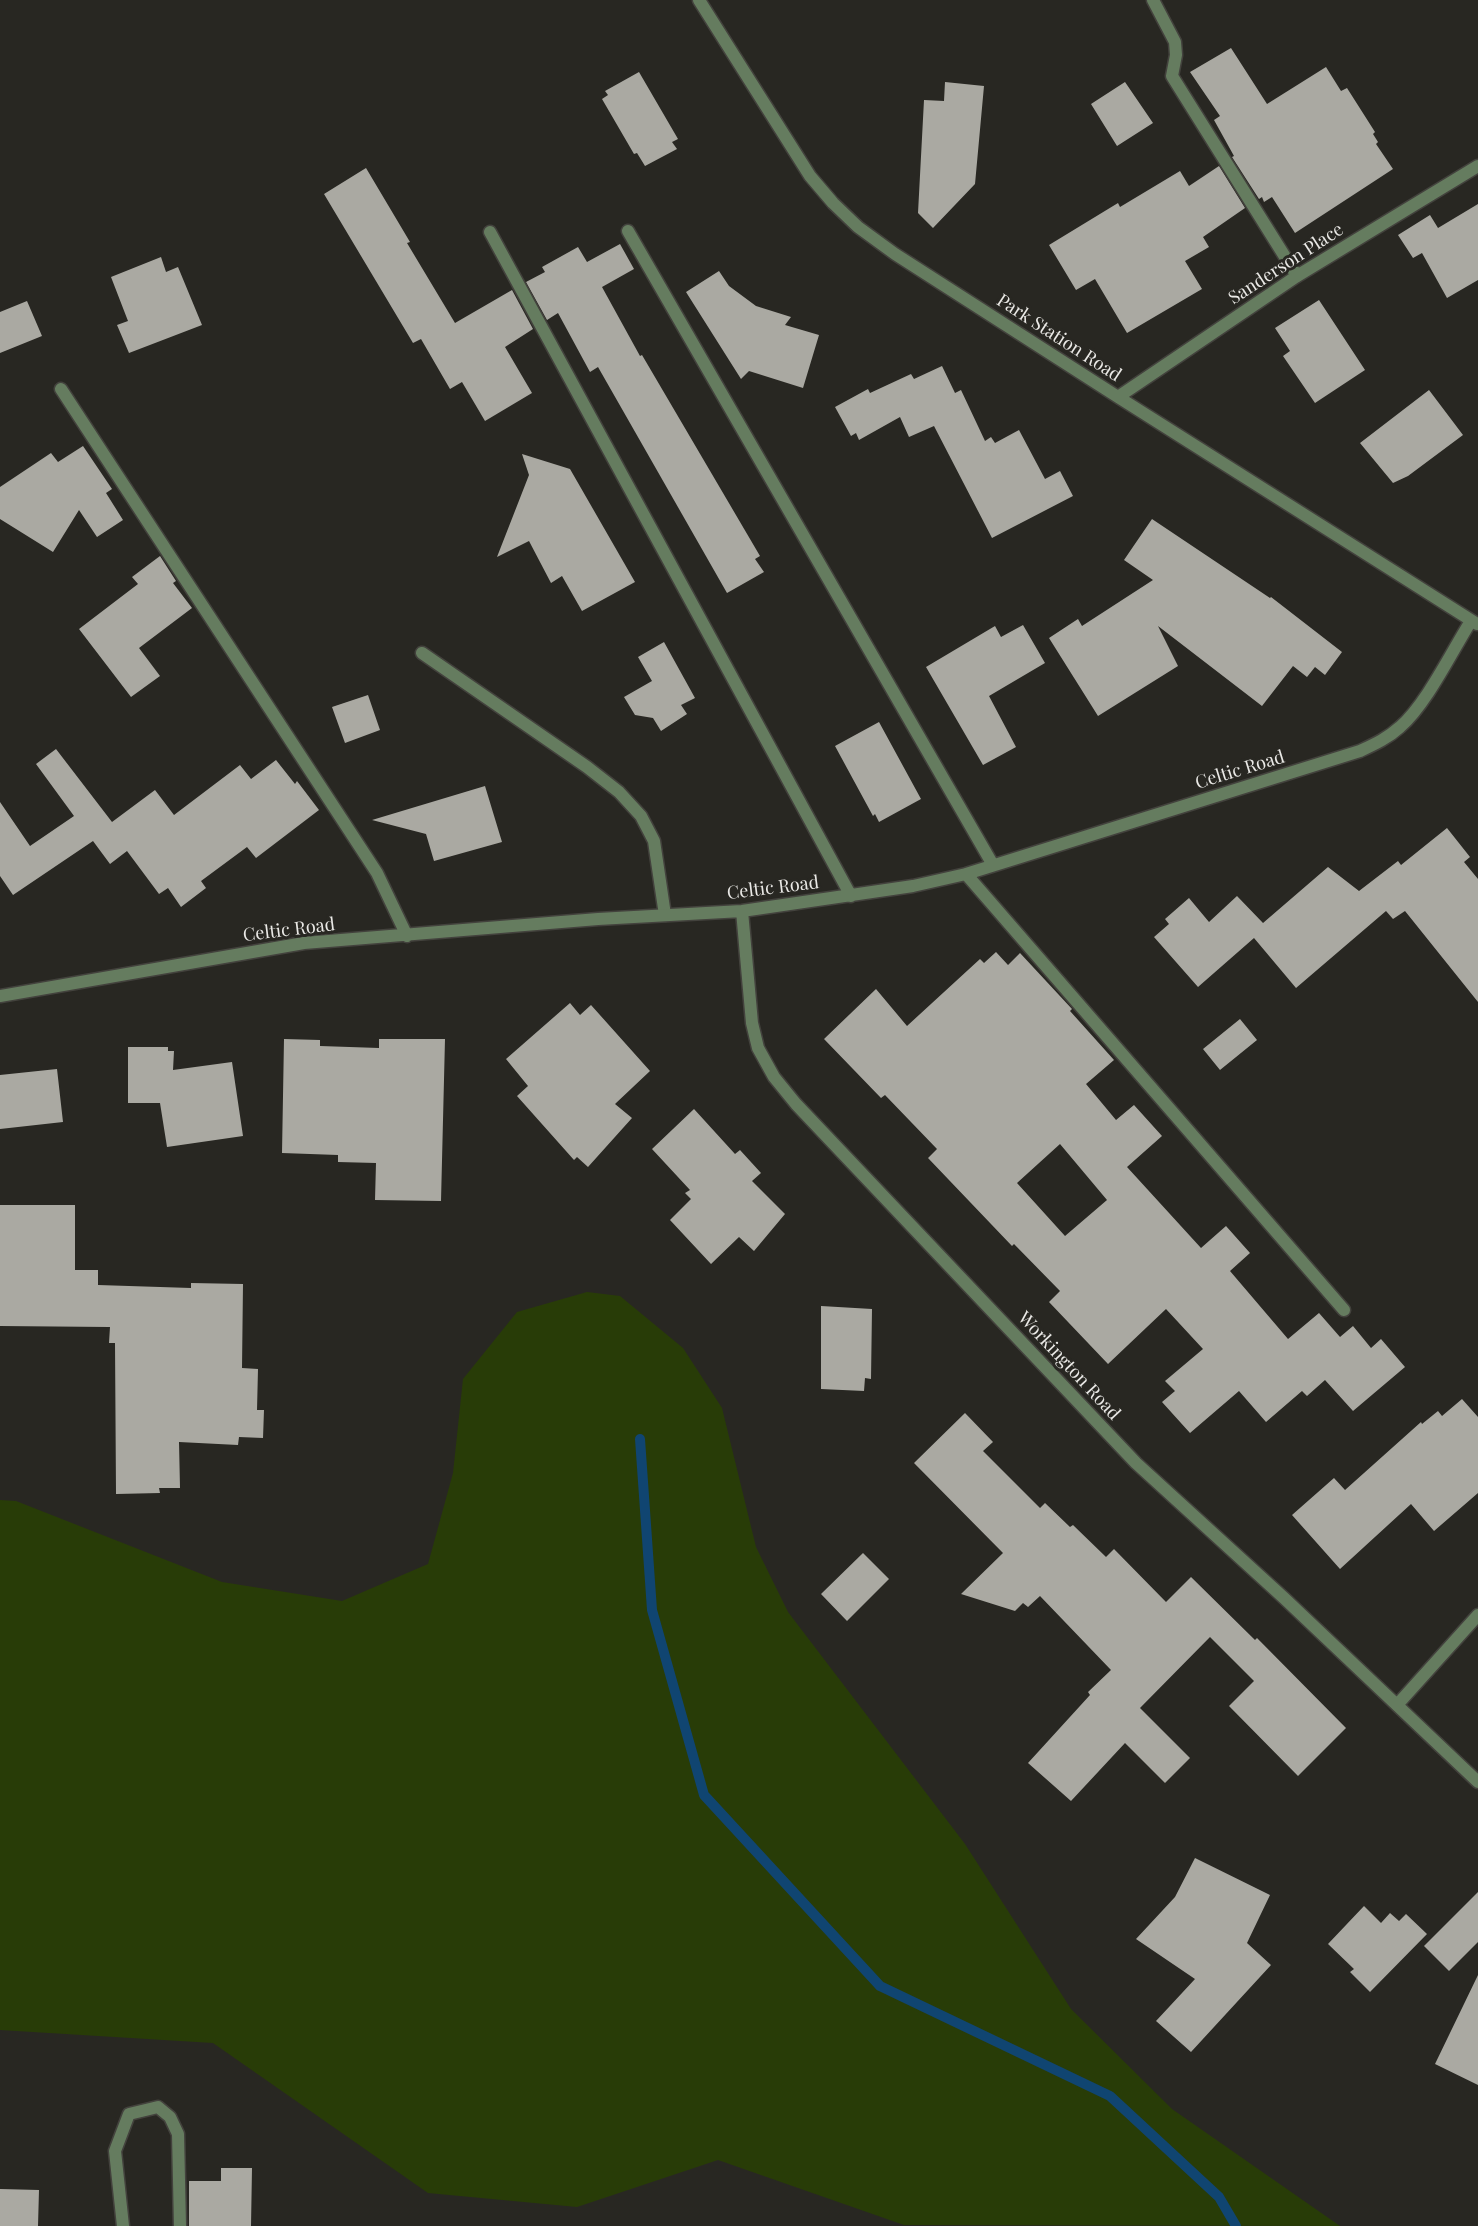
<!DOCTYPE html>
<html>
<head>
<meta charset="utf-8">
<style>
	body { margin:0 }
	canvas { display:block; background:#282722 }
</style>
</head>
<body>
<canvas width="1478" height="2226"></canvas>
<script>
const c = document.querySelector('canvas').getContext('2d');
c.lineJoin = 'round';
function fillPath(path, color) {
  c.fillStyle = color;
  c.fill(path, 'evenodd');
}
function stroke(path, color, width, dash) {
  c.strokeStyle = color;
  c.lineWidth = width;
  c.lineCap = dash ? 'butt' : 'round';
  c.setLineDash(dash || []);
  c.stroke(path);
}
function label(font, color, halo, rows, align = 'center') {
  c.font = font + ' "Playfair Display",serif';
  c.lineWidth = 6;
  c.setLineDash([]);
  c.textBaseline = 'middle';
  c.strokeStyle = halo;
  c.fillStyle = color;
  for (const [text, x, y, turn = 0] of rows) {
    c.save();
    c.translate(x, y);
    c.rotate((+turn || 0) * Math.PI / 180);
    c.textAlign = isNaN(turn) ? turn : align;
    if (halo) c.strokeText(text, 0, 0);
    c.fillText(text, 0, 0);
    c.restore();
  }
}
fillPath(new Path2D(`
	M 587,1292 L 620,1296 L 683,1348 L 722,1408 L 756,1547 L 788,1612 L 965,1844 L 1071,2009 L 1172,2109 L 1340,2226 L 904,2225 L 718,2160 L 577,2207 L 428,2193 L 213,2043 L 0,2030 L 0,1500 L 16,1501 L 222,1582 L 342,1601 L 428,1564 L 453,1473 L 463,1379 L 517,1312 Z`), '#283c07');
stroke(new Path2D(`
	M 640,1439 L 652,1610 L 704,1795 L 880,1986 L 1110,2096 L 1219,2197 L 1236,2226`), '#104571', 10);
fillPath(new Path2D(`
	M 1231,48 L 1267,104 L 1326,67 L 1341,91 L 1347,88 L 1375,132 L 1373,134 L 1378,142 L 1376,144 L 1393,169 L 1295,233 L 1272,197 L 1264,202 L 1262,197 L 1259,199 L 1232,157 L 1234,156 L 1214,120 L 1220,116 L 1190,72 Z
	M 639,72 L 678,139 L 672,142 L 677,149 L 645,166 L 637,153 L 634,154 L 602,99 L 608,95 L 605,91 Z
	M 945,82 L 984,86 L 975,184 L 933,228 L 918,213 L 924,100 L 944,101 Z
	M 1125,82 L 1153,123 L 1117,146 L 1091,104 Z
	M 1219,166 L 1245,208 L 1203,237 L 1209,247 L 1185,261 L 1202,289 L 1127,333 L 1095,279 L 1076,290 L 1049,245 L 1118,203 L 1120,207 L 1180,171 L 1189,186 Z
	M 366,168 L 410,242 L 407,243 L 455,323 L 512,290 L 533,329 L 505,347 L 532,393 L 485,421 L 462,382 L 450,389 L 421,339 L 413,343 L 324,194 Z
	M 1478,204 L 1478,280 L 1447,298 L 1422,253 L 1413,258 L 1398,235 L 1430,215 L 1438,228 Z
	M 620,244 L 634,269 L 602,287 L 640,356 L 642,355 L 760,556 L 755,559 L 764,572 L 727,593 L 598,367 L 590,372 L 558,313 L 547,320 L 526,282 L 545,272 L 542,267 L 578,247 L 587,262 Z
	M 161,257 L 166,272 L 178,267 L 202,325 L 129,353 L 117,325 L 128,321 L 111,277 Z
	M 719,271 L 729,286 L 756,306 L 791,317 L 785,325 L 819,335 L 803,388 L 749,371 L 741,379 L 686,292 Z
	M 1319,300 L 1365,370 L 1315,403 L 1283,356 L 1290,351 L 1275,328 Z
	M 27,301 L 42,336 L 0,353 L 0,312 Z
	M 942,366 L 955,393 L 961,390 L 985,441 L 991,437 L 995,443 L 1019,430 L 1045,479 L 1060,471 L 1073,496 L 992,538 L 934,426 L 909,437 L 900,417 L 859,440 L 856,433 L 851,436 L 835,407 L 868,389 L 870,393 L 911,374 L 914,379 Z
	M 1429,390 L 1463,435 L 1408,476 L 1393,483 L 1360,443 Z
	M 83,446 L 112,489 L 106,493 L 123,520 L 97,537 L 79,510 L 53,552 L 0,519 L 0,487 L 51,453 L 58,462 Z
	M 522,454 L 570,469 L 635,582 L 582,611 L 562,576 L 551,583 L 529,541 L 497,557 L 529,475 Z
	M 1152,519 L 1270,598 L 1271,597 L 1342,652 L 1325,675 L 1315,667 L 1307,677 L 1293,666 L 1262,706 L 1158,626 L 1178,666 L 1098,716 L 1049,638 L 1078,619 L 1082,626 L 1153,580 L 1124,560 Z
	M 160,556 L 176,581 L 173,583 L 192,608 L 139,648 L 160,676 L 131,697 L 79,629 L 138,584 L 132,577 Z
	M 1023,625 L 1045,663 L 989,696 L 1016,747 L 983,765 L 926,667 L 995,626 L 1001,637 Z
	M 664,642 L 695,698 L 681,705 L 687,714 L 661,731 L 653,718 L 635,715 L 624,697 L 652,681 L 638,657 Z
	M 368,695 L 380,730 L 345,743 L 332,707 Z
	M 879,722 L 921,799 L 879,822 L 875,814 L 873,816 L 835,746 Z
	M 56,749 L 112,822 L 155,790 L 174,815 L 240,765 L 251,779 L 276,760 L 295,784 L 297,781 L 319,810 L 256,858 L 247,847 L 201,881 L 206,888 L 181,907 L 168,888 L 159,894 L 127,851 L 110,864 L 93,841 L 13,895 L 0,876 L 0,802 L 30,846 L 74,816 L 36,764 Z
	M 485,786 L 502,842 L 434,861 L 426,834 L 372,820 Z
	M 1447,828 L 1470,857 L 1464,862 L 1478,879 L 1478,1002 L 1405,911 L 1393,919 L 1386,911 L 1296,988 L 1254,938 L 1198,987 L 1154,937 L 1169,924 L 1165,919 L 1189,898 L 1209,922 L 1237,896 L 1263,923 L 1328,867 L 1359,891 L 1398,861 L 1401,865 Z
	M 996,952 L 1008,965 L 1020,953 L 1072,1009 L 1070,1011 L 1114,1060 L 1086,1084 L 1116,1120 L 1134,1105 L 1162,1136 L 1127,1167 L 1201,1248 L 1226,1226 L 1250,1253 L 1230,1271 L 1288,1339 L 1319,1313 L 1340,1337 L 1353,1326 L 1371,1348 L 1381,1339 L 1405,1367 L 1353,1411 L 1325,1380 L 1307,1396 L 1302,1391 L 1266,1422 L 1239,1391 L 1190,1433 L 1162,1402 L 1175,1391 L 1165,1381 L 1203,1349 L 1166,1309 L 1108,1364 L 1049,1302 L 1060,1291 L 1014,1244 L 1012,1246 L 928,1158 L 937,1149 L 885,1095 L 881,1098 L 824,1039 L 876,989 L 907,1026 L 980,959 L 984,963 ZM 1060,1144 L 1107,1200 L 1065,1236 L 1017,1183 Z
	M 570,1003 L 580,1015 L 591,1005 L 650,1071 L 615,1104 L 632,1118 L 588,1167 L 577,1157 L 574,1160 L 517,1096 L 528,1086 L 506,1059 Z
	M 1240,1019 L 1257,1040 L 1220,1070 L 1203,1049 Z
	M 284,1039 L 320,1040 L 320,1046 L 379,1048 L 379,1039 L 445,1039 L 441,1201 L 375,1200 L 376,1163 L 338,1162 L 338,1155 L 282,1153 Z
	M 128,1047 L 168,1047 L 168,1051 L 174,1051 L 173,1070 L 232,1062 L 243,1136 L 167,1147 L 160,1103 L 128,1103 Z
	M 57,1069 L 63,1122 L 0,1129 L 0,1075 Z
	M 694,1109 L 735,1154 L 740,1150 L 761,1173 L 752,1181 L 785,1214 L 754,1251 L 739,1237 L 711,1264 L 670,1220 L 691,1199 L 685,1193 L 690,1190 L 652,1149 Z
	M 0,1205 L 75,1205 L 75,1270 L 98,1270 L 98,1285 L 191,1288 L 191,1283 L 243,1284 L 242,1368 L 258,1369 L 257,1410 L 264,1410 L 263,1438 L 239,1437 L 238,1445 L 179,1442 L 180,1488 L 159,1488 L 160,1493 L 116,1494 L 115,1343 L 109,1343 L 110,1327 L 0,1326 Z
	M 821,1306 L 872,1309 L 871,1379 L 865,1378 L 864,1391 L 821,1389 Z
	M 1462,1399 L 1478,1417 L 1478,1493 L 1434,1531 L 1411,1504 L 1340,1569 L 1292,1515 L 1334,1478 L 1345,1490 L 1421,1422 L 1422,1424 L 1438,1411 L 1442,1416 Z
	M 965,1413 L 993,1442 L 983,1451 L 1040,1508 L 1045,1503 L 1070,1527 L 1073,1525 L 1106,1557 L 1114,1549 L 1166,1602 L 1191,1577 L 1255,1640 L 1257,1638 L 1346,1728 L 1298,1776 L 1229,1706 L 1254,1681 L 1210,1637 L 1140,1708 L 1190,1758 L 1165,1783 L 1125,1743 L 1071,1801 L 1028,1763 L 1090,1695 L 1088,1692 L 1111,1670 L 1040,1596 L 1028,1607 L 1023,1603 L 1015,1611 L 961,1594 L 1003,1553 L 914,1463 Z
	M 863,1553 L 889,1579 L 847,1621 L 821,1594 Z
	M 1195,1858 L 1270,1895 L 1247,1943 L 1271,1965 L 1191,2052 L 1156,2021 L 1195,1979 L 1136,1939 L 1175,1897 Z
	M 1478,1892 L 1478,1942 L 1449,1971 L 1424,1946 Z
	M 1364,1906 L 1381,1923 L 1390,1913 L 1399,1921 L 1406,1914 L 1427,1934 L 1370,1992 L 1350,1972 L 1354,1969 L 1328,1944 Z
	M 1478,1975 L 1478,2085 L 1435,2064 Z
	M 221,2168 L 252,2168 L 251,2226 L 189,2226 L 189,2181 L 221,2181 Z
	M 0,2189 L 39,2190 L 38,2226 L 0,2226 Z`), '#aaa9a2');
const service = new Path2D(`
	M 1153,0 L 1175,42 L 1176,55 L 1172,76 L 1297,276
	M 422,653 L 587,767 L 619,792 L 641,816 L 654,841 L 665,915
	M 123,2226 L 115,2151 L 129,2114 L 158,2107 L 170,2117 L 178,2134 L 180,2226`);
const minor = new Path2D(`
	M 699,0 L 810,176 L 833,203 L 858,227 L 895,254 L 1118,397 L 1477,624
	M 628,231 L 993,865
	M 490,232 L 851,896
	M 61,389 L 377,873 L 407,936
	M 1118,397 L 1297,276 L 1478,166
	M 966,874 L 1344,1310
	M 742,911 L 752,1023 L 758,1048 L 774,1077 L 796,1104 L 1136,1463 L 1284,1598 L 1478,1782
	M 0,996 L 304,943 L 598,919 L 742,911 L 913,886 L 966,874 L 1360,751 C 1375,744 1388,738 1400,727 C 1426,705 1452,651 1471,621
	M 1397,1705 L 1478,1615`);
stroke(service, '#43423d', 15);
stroke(minor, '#43423d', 15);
stroke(service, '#657c5f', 12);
stroke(minor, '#657c5f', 12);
label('18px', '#eae9e6', '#282722', [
	["Sanderson Place",1286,264,-33],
	["Park Station Road",1059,338,33],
	["Celtic Road",1240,770,-17],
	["Celtic Road",773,888,-7],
	["Celtic Road",289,930,-7],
	["Workington Road",1069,1366,47]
]);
</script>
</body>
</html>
